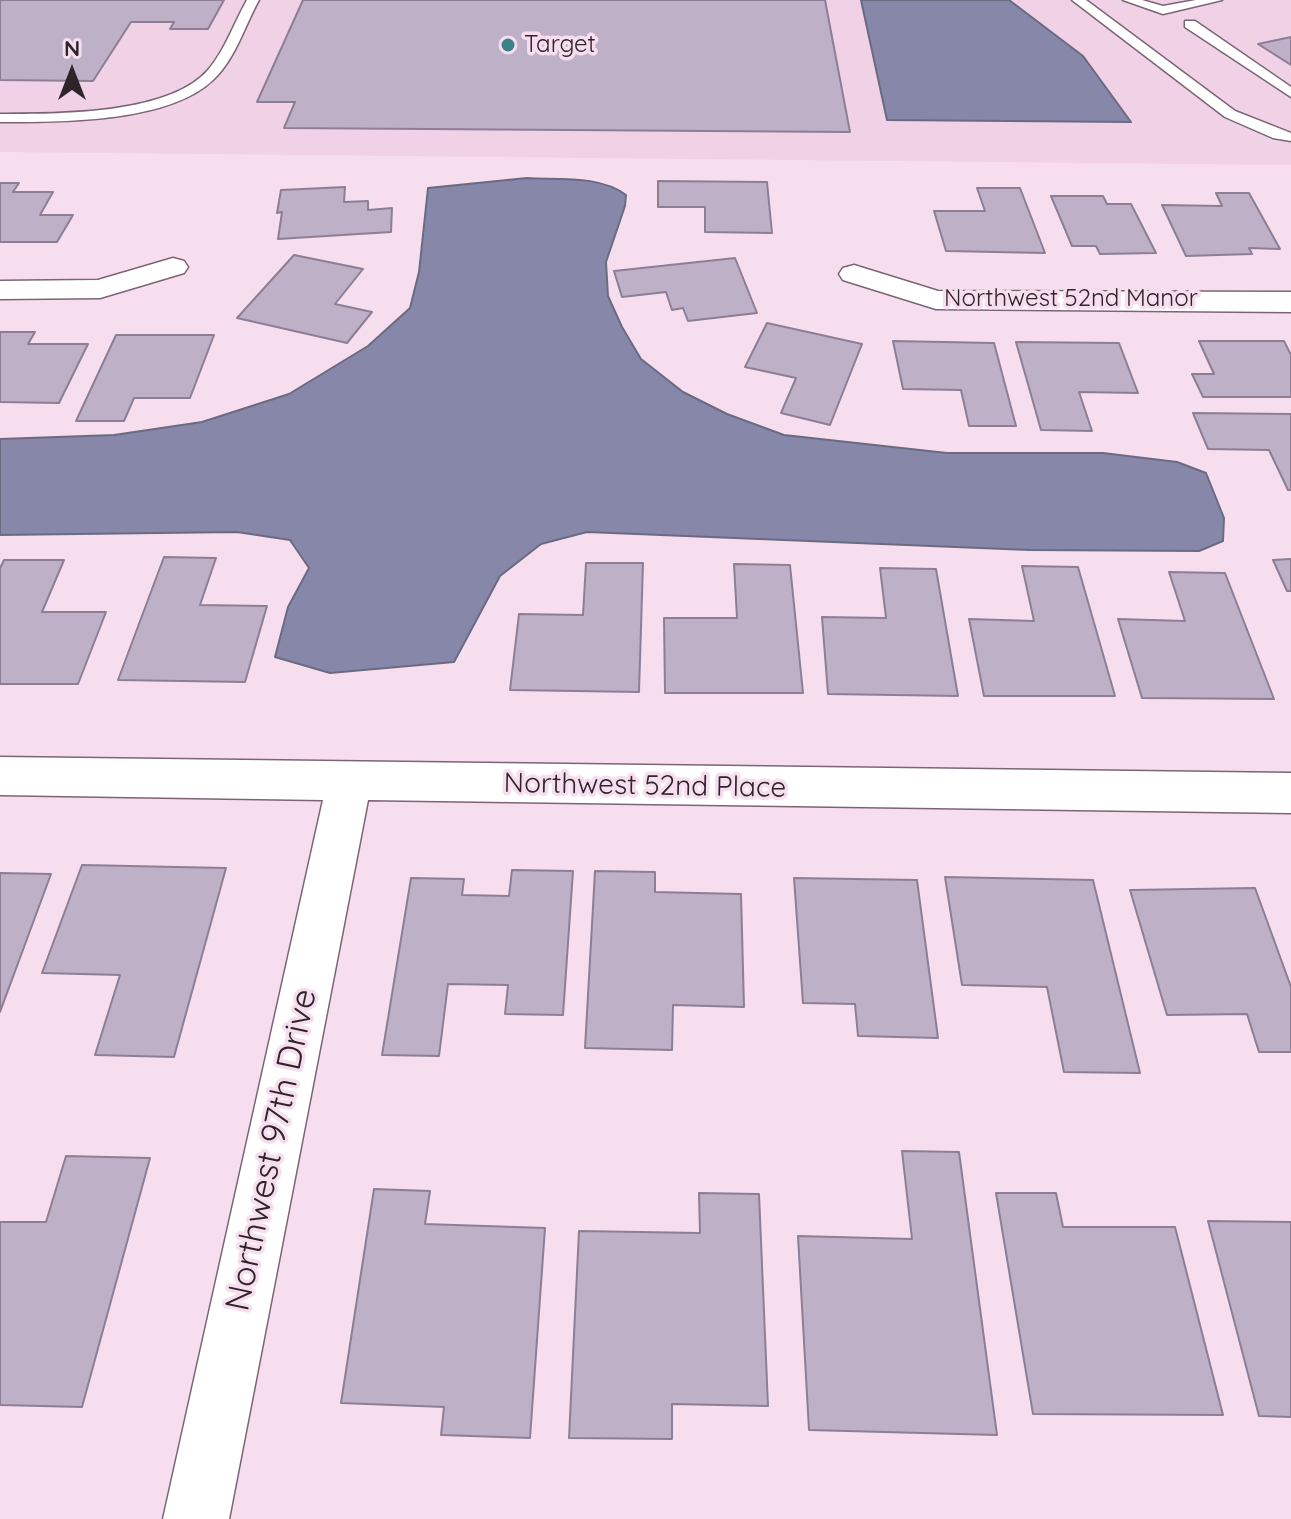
<!DOCTYPE html>
<html>
<head>
<meta charset="utf-8">
<style>
	body { margin:0 }
	#map { position:relative; width:1291px; height:1519px; overflow:hidden; background:#f7deef; font-family:Quicksand,sans-serif }
	canvas { display:block }
	.north { position:absolute; left:32px; top:32px; width:80px; height:80px; -webkit-text-stroke:6px #f7deef; paint-order:stroke; rotate:0deg; font-size:22px; font-weight:700; line-height:32px; text-align:center; color:#2e252b }
	.north::after { content:''; display:block; margin:auto; width:28px; height:36px; background:#2e252b; clip-path:polygon(50% 0,100% 100%,50% 72%,0 100%) }
</style>
</head>
<body>
<div id="map">
<canvas width="1291" height="1519"></canvas>
<div class="north">N</div>
</div>
<script>
const c = document.querySelector('canvas').getContext('2d');
c.lineJoin = 'round';
function fillPath(path, color) {
  c.fillStyle = color;
  c.fill(path, 'evenodd');
}
function stroke(path, color, width, dash) {
  c.strokeStyle = color;
  c.lineWidth = width;
  c.lineCap = dash ? 'butt' : 'round';
  c.setLineDash(dash || []);
  c.stroke(path);
}
function label(font, color, halo, rows, align = 'center') {
  c.font = font + ' Quicksand,sans-serif';
  c.lineWidth = 7;
  c.setLineDash([]);
  c.textBaseline = 'middle';
  c.strokeStyle = halo;
  c.fillStyle = color;
  for (const [text, x, y, turn = 0] of rows) {
    c.save();
    c.translate(x, y);
    c.rotate((+turn || 0) * Math.PI / 180);
    c.textAlign = isNaN(turn) ? turn : align;
    if (halo) c.strokeText(text, 0, 0);
    c.fillText(text, 0, 0);
    c.restore();
  }
}
fillPath(new Path2D(`
	M 0,0 L 1291,0 L 1291,165 L 0,152 Z`), '#f0d1e6');
const water = new Path2D(`
	M 861,0 L 1009,0 L 1083,56 L 1131,122 L 887,120 Z
	M 527,178 C 558,180 600,175 626,195 L 625,206 L 606,262 L 608,296 L 622,327 L 641,359 L 683,392 L 727,414 L 784,435 L 947,453 L 1103,453 L 1177,462 L 1206,473 L 1224,518 L 1223,541 L 1199,551 L 1029,550 L 587,532 L 541,544 L 500,576 L 454,662 L 330,673 L 275,657 L 288,607 L 309,568 L 290,540 L 237,532 L 0,535 L 0,439 L 114,435 L 202,422 L 289,394 L 368,346 L 410,308 L 419,272 L 428,188 Z`);
fillPath(water, '#8687a9');
stroke(water, '#6c6a83', 2);
const building = new Path2D(`
	M 0,0 L 224,0 L 208,29 L 170,29 L 174,22 L 131,22 L 93,81 L 0,80 Z
	M 303,0 L 825,0 L 850,132 L 284,128 L 295,102 L 257,102 Z
	M 1291,37 L 1291,65 L 1258,44 Z
	M 658,181 L 767,182 L 772,233 L 705,232 L 705,207 L 658,207 Z
	M 0,183 L 19,183 L 13,192 L 53,192 L 40,215 L 73,215 L 57,242 L 0,242 Z
	M 345,187 L 344,202 L 368,201 L 368,210 L 392,208 L 391,232 L 278,239 L 282,212 L 277,213 L 281,190 Z
	M 977,188 L 1020,188 L 1045,253 L 946,251 L 934,211 L 985,211 Z
	M 1216,193 L 1249,193 L 1280,249 L 1249,248 L 1252,254 L 1186,256 L 1162,205 L 1222,206 Z
	M 1051,196 L 1103,196 L 1107,204 L 1131,204 L 1156,253 L 1100,254 L 1096,246 L 1072,246 Z
	M 294,255 L 363,269 L 335,304 L 372,312 L 347,343 L 237,318 Z
	M 735,258 L 757,313 L 688,321 L 683,308 L 672,310 L 666,292 L 622,297 L 614,271 Z
	M 767,323 L 862,344 L 830,425 L 781,413 L 796,378 L 745,367 Z
	M 0,332 L 35,332 L 28,344 L 88,344 L 59,403 L 0,402 Z
	M 116,335 L 214,335 L 190,398 L 134,398 L 124,421 L 76,421 Z
	M 893,341 L 994,343 L 1016,426 L 969,426 L 961,390 L 903,389 Z
	M 1199,341 L 1284,341 L 1291,355 L 1291,397 L 1203,397 L 1192,374 L 1214,374 Z
	M 1016,342 L 1119,343 L 1138,393 L 1079,392 L 1092,431 L 1041,430 Z
	M 1193,413 L 1291,414 L 1291,490 L 1288,490 L 1269,450 L 1208,449 Z
	M 164,557 L 216,558 L 200,605 L 267,606 L 245,682 L 118,680 Z
	M 1291,559 L 1291,591 L 1287,591 L 1273,560 Z
	M 4,560 L 64,560 L 42,612 L 106,612 L 78,684 L 0,684 L 0,568 Z
	M 586,563 L 643,563 L 639,692 L 510,690 L 519,614 L 583,615 Z
	M 734,564 L 790,565 L 803,693 L 665,693 L 664,618 L 737,618 Z
	M 1022,566 L 1078,567 L 1115,696 L 984,696 L 969,619 L 1034,621 Z
	M 880,568 L 936,569 L 958,696 L 828,694 L 822,617 L 886,618 Z
	M 1169,572 L 1225,573 L 1274,699 L 1142,698 L 1118,619 L 1185,621 Z
	M 82,865 L 226,868 L 174,1057 L 95,1055 L 120,975 L 42,973 Z
	M 512,870 L 573,871 L 563,1015 L 505,1014 L 508,985 L 448,984 L 439,1056 L 382,1055 L 411,878 L 464,879 L 462,895 L 509,896 Z
	M 595,871 L 655,872 L 655,892 L 741,894 L 744,1007 L 673,1005 L 672,1050 L 585,1048 Z
	M 0,873 L 51,874 L 0,1012 Z
	M 945,877 L 1093,880 L 1140,1073 L 1064,1072 L 1047,987 L 962,985 Z
	M 794,878 L 917,880 L 938,1038 L 858,1036 L 855,1004 L 803,1003 Z
	M 1255,888 L 1291,987 L 1291,1052 L 1259,1052 L 1247,1014 L 1167,1015 L 1130,890 Z
	M 902,1151 L 959,1152 L 997,1435 L 809,1430 L 798,1236 L 912,1239 Z
	M 66,1156 L 150,1158 L 82,1407 L 0,1405 L 0,1222 L 46,1222 Z
	M 374,1189 L 430,1191 L 425,1224 L 545,1228 L 530,1438 L 441,1435 L 444,1407 L 341,1403 Z
	M 699,1193 L 759,1194 L 768,1406 L 672,1404 L 672,1439 L 569,1438 L 579,1231 L 700,1233 Z
	M 996,1193 L 1056,1193 L 1063,1227 L 1175,1227 L 1223,1415 L 1033,1414 Z
	M 1208,1221 L 1291,1222 L 1291,1417 L 1259,1416 Z`);
fillPath(building, '#bdb0c7');
stroke(building, '#8c7f95', 2);
const lane = new Path2D(`
	M 247,0 L 259,0 C 245,25 235,60 213,80 C 168,123 60,122 0,122 L 0,114 C 55,114 169,115 208,70 C 225,50 234,23 247,0 Z
	M 1072,0 L 1086,0 L 1235,111 L 1291,133 L 1291,141 L 1273,138 L 1225,117 Z
	M 1123,0 L 1142,0 L 1163,6 L 1196,0 L 1222,0 L 1163,14 Z
	M 1185,21 L 1195,21 L 1291,87 L 1291,97 L 1185,27 Z`);
const street = new Path2D(`
	M 173,258 L 184,261 L 188,267 L 184,273 L 100,298 L 0,299 L 0,281 L 98,280 Z
	M 854,265 L 938,291 L 1291,292 L 1291,312 L 936,309 L 843,280 L 839,274 L 843,268 Z
	M 0,757 L 1291,773 L 1291,813 L 368,800 L 229,1519 L 163,1519 L 323,800 L 0,795 Z`);
stroke(lane, '#7b6574', 3);
stroke(street, '#7b6574', 3);
fillPath(lane, '#fff');
fillPath(street, '#fff');
for (const [x, y, r, color] of [
	[508,45,8,"#3b8389"]
]) {
  const dot = new Path2D();
  dot.arc(x, y, r, 0, 2 * Math.PI);
  c.fillStyle = color;
  c.fill(dot);
  stroke(dot, '#f7deef', 3);
}
label('24px', '#2e252b', '#f7deef', [
	["Target",524,45]
], 'left');
label('24px', '#2e252b', '#f7deef', [
	["Northwest 52nd Manor",1071,299]
]);
label('28px', '#2e252b', '#f7deef', [
	["Northwest 52nd Place",645,786,1]
]);
label('34px', '#2e252b', '#f7deef', [
	["Northwest 97th Drive",272,1150,-78]
]);
</script>
</body>
</html>
